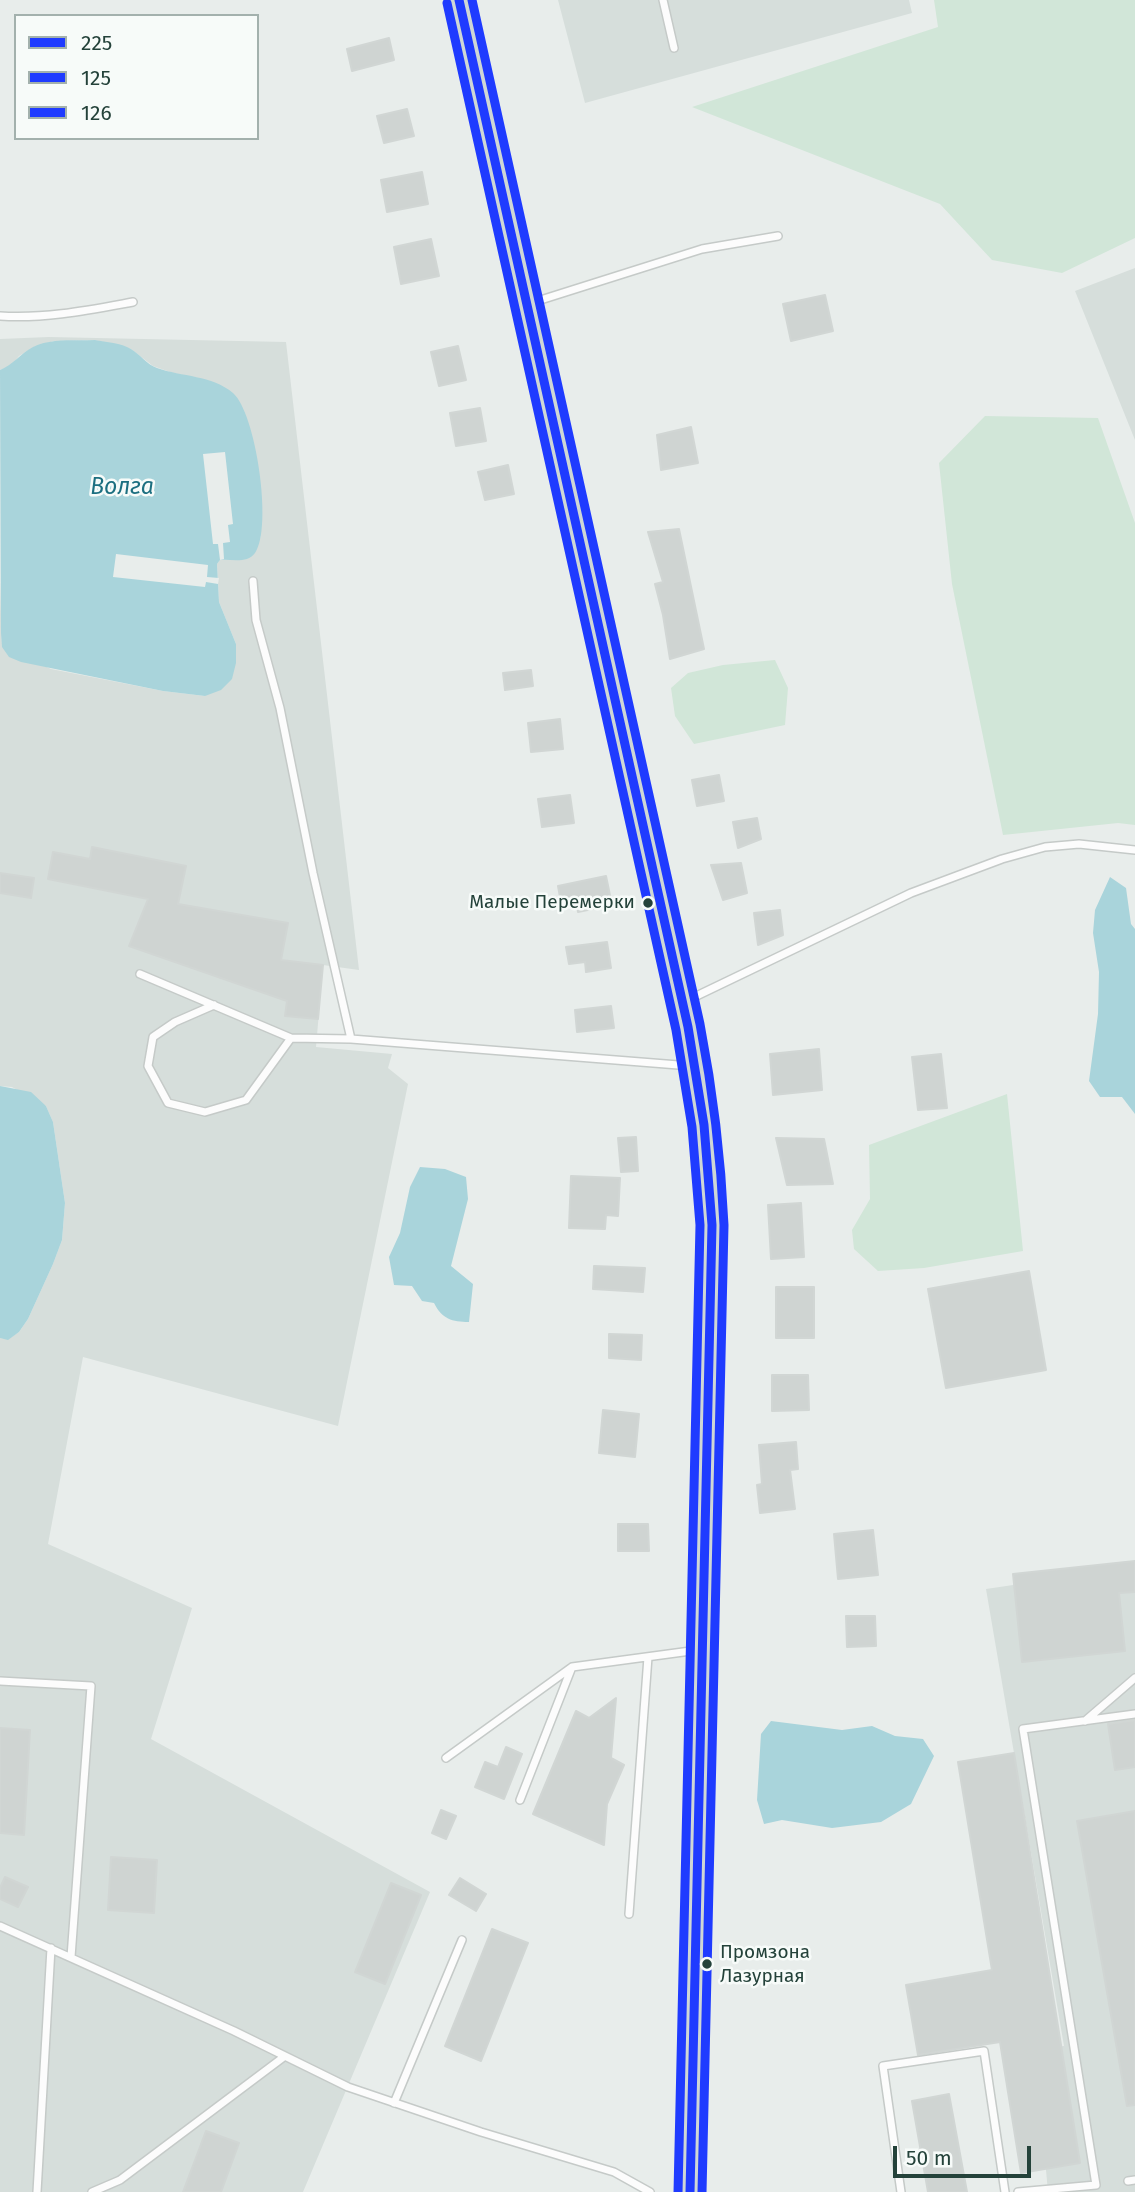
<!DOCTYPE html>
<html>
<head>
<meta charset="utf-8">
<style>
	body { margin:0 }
	#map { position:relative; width:1135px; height:2192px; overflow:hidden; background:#e8edeb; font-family:"Fira Sans",sans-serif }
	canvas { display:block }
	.legend { position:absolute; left:14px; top:14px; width:245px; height:126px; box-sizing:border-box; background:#f7fbf9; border:2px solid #a3b1ad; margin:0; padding:9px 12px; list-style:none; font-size:21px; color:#24423a }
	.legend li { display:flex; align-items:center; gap:14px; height:35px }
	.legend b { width:35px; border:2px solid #a3b1ad }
	.scale { position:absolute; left:893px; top:2146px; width:138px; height:32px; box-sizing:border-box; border:4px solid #24423a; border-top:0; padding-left:9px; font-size:21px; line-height:24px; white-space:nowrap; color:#24423a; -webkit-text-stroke:5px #f7fbf9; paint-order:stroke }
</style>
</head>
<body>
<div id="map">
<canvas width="1135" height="2192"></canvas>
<ul class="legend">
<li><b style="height:9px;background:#1f3bff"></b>225</li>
<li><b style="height:9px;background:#1f3bff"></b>125</li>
<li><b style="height:9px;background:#1f3bff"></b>126</li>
</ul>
<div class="scale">50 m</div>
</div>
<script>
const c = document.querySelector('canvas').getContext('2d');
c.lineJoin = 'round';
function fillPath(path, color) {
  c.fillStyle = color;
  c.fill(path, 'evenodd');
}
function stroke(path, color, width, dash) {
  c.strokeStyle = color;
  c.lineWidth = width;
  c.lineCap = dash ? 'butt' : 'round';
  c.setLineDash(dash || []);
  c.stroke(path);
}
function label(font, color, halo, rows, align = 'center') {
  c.font = font + ' "Fira Sans",sans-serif';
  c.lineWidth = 5;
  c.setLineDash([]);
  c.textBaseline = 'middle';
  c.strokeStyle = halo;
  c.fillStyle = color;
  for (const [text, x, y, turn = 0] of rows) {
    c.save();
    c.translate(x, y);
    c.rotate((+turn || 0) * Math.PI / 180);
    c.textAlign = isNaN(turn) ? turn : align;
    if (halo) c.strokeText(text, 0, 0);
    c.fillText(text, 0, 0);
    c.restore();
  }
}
fillPath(new Path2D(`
	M 558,0 L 909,0 L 912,13 L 585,103 Z
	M 1135,268 L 1135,440 L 1075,291 Z
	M 49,337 L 286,342 L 359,970 L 323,965 L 316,1047 L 392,1054 L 388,1068 L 408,1084 L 338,1426 L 83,1357 L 48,1544 L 192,1608 L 151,1739 L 430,1892 L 303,2192 L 0,2192 L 0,1338 L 8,1339 L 19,1332 L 28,1319 L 53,1264 L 62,1240 L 65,1203 L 53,1122 L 46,1106 L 12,1087 L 0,1086 L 0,581 L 2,646 L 51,669 L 163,691 L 205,696 L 236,644 L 219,602 L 217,564 L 220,560 L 231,560 L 260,539 L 261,529 L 261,499 L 170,372 L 153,366 L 131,349 L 95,340 L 54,341 L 34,347 L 19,356 L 12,365 L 0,370 L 0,339 Z
	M 1135,1567 L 1135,2192 L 1048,2192 L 1035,2049 L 1064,2046 L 986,1589 Z`), '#d6dedb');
fillPath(new Path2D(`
	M 934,0 L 1135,0 L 1135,238 L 1062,273 L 992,260 L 940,204 L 692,107 L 938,27 Z
	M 985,416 L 1098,418 L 1135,523 L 1135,825 L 1118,823 L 1003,835 L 952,584 L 939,463 Z
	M 775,660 L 788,688 L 785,725 L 694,744 L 675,716 L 671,688 L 688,673 L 723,665 Z
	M 1007,1094 L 1023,1251 L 924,1268 L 878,1271 L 854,1249 L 852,1230 L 870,1199 L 869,1145 Z`), '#d1e6d8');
fillPath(new Path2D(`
	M 95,340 C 106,342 121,343 131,349 C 141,355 146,364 157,368 C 182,377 212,375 233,393 C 256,413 273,528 255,553 C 247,564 232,559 220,560 L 217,564 L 219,602 L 236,644 L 236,663 L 232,679 L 221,690 L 205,696 L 163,691 L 21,662 L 9,657 L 2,647 L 1,633 L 0,370 C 13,365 20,354 33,347 C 51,338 74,341 95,340 Z
	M 1110,877 L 1126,888 L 1131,924 L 1135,929 L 1135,1114 L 1122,1097 L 1100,1097 L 1089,1081 L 1098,1014 L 1099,972 L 1093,933 L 1095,910 Z
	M 0,1086 L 31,1092 L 46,1106 L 53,1122 L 65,1203 L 62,1240 L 53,1264 L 28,1319 L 19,1332 L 8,1340 L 0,1338 Z
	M 420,1167 L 445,1169 L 466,1177 L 468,1199 L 451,1266 L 473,1284 L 469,1322 C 452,1322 442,1319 434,1303 L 422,1301 L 412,1286 L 394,1285 L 389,1257 L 400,1233 L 410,1187 Z
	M 771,1721 L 842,1730 L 872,1726 L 895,1736 L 923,1739 L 934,1756 L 911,1804 L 881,1822 L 832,1828 L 782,1820 L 764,1824 L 757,1800 L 761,1734 Z`), '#a9d4db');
fillPath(new Path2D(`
	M 225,452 L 233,524 L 228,525 L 230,542 L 223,543 L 224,559 L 220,560 L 218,544 L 213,544 L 203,454 Z
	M 116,554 L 208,565 L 207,577 L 219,578 L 218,584 L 206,582 L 205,587 L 113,577 Z`), '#e8edeb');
const building = new Path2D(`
	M 389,38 L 394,60 L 352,71 L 347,49 Z
	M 407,109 L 414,136 L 384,143 L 377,116 Z
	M 422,172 L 428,204 L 387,212 L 381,180 Z
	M 431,239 L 439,276 L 401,284 L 394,247 Z
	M 825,295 L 833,331 L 791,341 L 783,304 Z
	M 458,346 L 466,380 L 439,386 L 431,352 Z
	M 480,408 L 486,441 L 456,446 L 450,413 Z
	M 691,427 L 698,463 L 661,470 L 657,435 Z
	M 508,465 L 514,494 L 485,500 L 478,472 Z
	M 679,529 L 704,649 L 670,659 L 663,615 L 655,584 L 663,582 L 648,532 Z
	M 531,670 L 533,686 L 505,690 L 503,673 Z
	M 560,719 L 563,749 L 531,752 L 528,723 Z
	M 719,775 L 724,801 L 697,806 L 692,780 Z
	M 570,795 L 574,823 L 542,827 L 538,799 Z
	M 757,818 L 761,839 L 738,848 L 733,822 Z
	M 92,847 L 186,866 L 178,904 L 288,923 L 281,960 L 323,965 L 318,1019 L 285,1016 L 287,1001 L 129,946 L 148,899 L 48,879 L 53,852 L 90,859 Z
	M 741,863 L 747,893 L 723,900 L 711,865 Z
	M 0,873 L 34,878 L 31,898 L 0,893 Z
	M 606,876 L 612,905 L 578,912 L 577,905 L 562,908 L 558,886 Z
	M 780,910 L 783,935 L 758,945 L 754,913 Z
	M 607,942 L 611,968 L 586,972 L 585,962 L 569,964 L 566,947 Z
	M 611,1006 L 614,1028 L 577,1032 L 575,1010 Z
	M 819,1049 L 822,1090 L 773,1095 L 770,1054 Z
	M 941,1054 L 947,1108 L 918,1110 L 912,1057 Z
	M 636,1137 L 638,1171 L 621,1172 L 618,1138 Z
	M 776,1138 L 824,1139 L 833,1184 L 787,1185 Z
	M 571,1176 L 620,1178 L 618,1216 L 606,1215 L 605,1229 L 569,1228 Z
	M 801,1203 L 804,1257 L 771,1259 L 768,1205 Z
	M 594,1266 L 645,1268 L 643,1292 L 593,1289 Z
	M 1029,1271 L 1046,1370 L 946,1388 L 928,1289 Z
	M 776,1287 L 814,1287 L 814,1338 L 776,1338 Z
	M 609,1334 L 642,1335 L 641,1360 L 609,1358 Z
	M 772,1375 L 808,1375 L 809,1410 L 772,1411 Z
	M 603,1410 L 639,1414 L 635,1457 L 599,1453 Z
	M 796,1442 L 798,1469 L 790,1470 L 795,1509 L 760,1513 L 757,1485 L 762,1484 L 759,1445 Z
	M 618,1524 L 648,1524 L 649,1551 L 618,1551 Z
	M 873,1530 L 878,1575 L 838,1579 L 834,1534 Z
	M 1135,1561 L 1135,1592 L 1119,1593 L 1125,1651 L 1022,1662 L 1013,1574 Z
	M 846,1616 L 875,1616 L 876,1646 L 847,1647 Z
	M 616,1698 L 611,1758 L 624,1765 L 607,1804 L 604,1845 L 533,1814 L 576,1711 L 589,1718 Z
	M 1135,1720 L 1135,1767 L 1115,1770 L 1108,1724 Z
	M 0,1728 L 30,1730 L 24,1835 L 0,1833 Z
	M 506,1747 L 522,1754 L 504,1799 L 475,1787 L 485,1762 L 498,1767 Z
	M 1014,1753 L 1080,2163 L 1021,2173 L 1000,2042 L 918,2055 L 906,1985 L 992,1970 L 958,1762 Z
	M 441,1810 L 456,1816 L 446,1839 L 432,1833 Z
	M 1135,1811 L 1135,2105 L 1127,2106 L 1077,1821 Z
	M 111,1857 L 157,1860 L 154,1913 L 108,1910 Z
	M 5,1877 L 28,1887 L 18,1907 L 0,1899 L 0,1888 Z
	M 460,1878 L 486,1894 L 476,1911 L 449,1895 Z
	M 391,1883 L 421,1895 L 385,1984 L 355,1972 Z
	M 492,1929 L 528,1943 L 481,2061 L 445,2046 Z
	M 949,2094 L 967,2192 L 928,2192 L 912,2101 Z
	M 206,2131 L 239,2143 L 221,2192 L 183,2192 Z`);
fillPath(building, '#cfd4d2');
stroke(building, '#d1d6d4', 2);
const service = new Path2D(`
	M 663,0 L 674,48
	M 531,303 L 702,249 L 778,236
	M 0,316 C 45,319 89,310 133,302
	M 253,581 L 256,620 L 280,708 L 313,873 L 351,1039
	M 140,974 L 291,1038 L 351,1039 L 691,1066
	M 686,1001 L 911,893 L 1002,859 L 1045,847 L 1079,844 L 1135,850
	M 214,1005 L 175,1022 L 153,1037 L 148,1066 L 168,1103 L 205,1112 L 246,1100 L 291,1038
	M 0,1681 L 91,1686 L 71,1957
	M 1085,1721 L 1135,1678
	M 446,1758 L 572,1667 L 698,1650
	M 520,1800 L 572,1667
	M 629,1914 L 648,1657
	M 0,1926 L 234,2031 L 348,2087 L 481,2132 L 614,2172 L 650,2192
	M 394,2103 L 462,1940
	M 1128,2181 L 1135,2180
	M 37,2192 L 51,1948
	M 92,2192 L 120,2180 L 285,2056
	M 901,2192 L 883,2066 L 984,2051 L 1005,2192
	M 1018,2192 L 1096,2185 L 1023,1729 L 1135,1714`);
const primary = new Path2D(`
	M 459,0 L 688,1027 C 702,1092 709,1158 712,1225 L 690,2192`);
stroke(service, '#c5cac8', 10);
stroke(primary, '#c3ccc9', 26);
stroke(service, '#fcfcfc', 7);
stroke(primary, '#cfd7d5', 23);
stroke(new Path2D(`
	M 459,0 L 688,1027 L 704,1125 L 712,1225 L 690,2192`), '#1f3bff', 9);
stroke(new Path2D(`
	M 447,3 L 676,1030 L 692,1127 L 700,1225 L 678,2192`), '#1f3bff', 9);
stroke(new Path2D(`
	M 472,0 L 700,1024 C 713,1091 721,1158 724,1225 L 702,2192`), '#1f3bff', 9);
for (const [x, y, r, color] of [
	[648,903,6,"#24423a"],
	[707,1964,6,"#24423a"]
]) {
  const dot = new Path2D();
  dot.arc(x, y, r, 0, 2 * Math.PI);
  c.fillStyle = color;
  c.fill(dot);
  stroke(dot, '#f7fbf9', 2.5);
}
label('19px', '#24423a', '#f7fbf9', [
	["Малые Перемерки",635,903],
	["Промзона",720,1953,"left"],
	["Лазурная",720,1977,"left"]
], 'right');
label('italic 23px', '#1c6f80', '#f7fbf9', [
	["Волга",122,488]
]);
</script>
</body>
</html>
